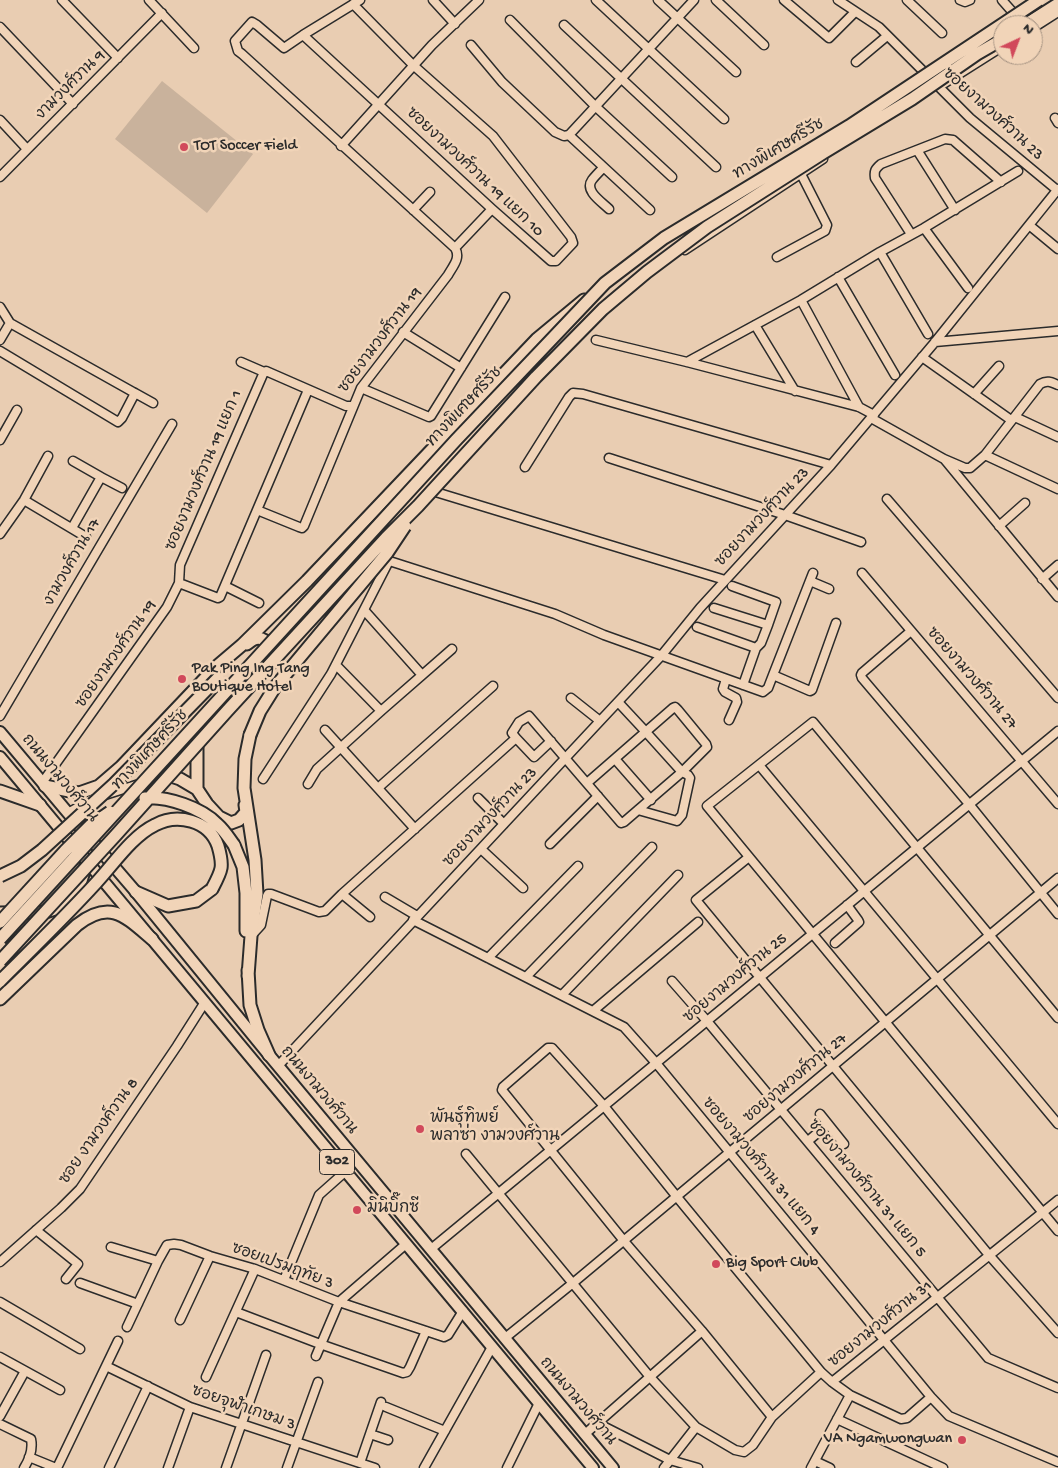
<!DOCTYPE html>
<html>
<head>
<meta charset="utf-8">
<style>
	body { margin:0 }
	#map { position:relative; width:1058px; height:1468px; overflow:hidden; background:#e9cdb2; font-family:"Gochi Hand",sans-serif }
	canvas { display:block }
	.north { position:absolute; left:993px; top:15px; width:50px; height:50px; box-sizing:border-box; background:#f1d4b8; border:1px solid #a29080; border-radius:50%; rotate:43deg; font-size:14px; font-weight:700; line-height:20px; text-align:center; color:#2b2b2b }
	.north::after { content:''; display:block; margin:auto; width:18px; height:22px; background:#d1495b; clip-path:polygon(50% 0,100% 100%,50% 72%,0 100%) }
</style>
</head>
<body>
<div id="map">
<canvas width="1058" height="1468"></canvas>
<div class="north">N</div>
</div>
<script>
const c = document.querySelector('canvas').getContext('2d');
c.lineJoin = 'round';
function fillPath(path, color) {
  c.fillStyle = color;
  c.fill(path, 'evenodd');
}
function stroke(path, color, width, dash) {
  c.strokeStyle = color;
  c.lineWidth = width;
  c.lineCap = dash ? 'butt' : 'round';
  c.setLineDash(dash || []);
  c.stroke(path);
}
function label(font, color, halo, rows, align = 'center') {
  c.font = font + ' "Gochi Hand","Playpen Sans Thai",sans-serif';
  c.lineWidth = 5;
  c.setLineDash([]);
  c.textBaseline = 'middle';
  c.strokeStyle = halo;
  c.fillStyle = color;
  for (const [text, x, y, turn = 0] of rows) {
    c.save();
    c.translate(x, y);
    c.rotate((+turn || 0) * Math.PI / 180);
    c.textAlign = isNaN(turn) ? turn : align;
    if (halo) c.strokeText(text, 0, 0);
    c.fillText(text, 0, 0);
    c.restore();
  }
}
fillPath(new Path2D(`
	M 162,81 L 253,154 L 207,213 L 115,139 Z`), '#c9b29c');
const minor = new Path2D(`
	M 62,0 L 118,58
	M 149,0 L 194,48
	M 433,0 L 455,24
	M 596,0 L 724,119
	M 658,0 L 736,72
	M 716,0 L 764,45
	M 784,0 L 829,38 L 855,12
	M 838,0 L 879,27 L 970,118 L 1057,190
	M 907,0 L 942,33
	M 960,0 L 965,2 L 970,0
	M 1002,0 L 1024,25
	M 510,20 L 595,106 L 672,177
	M 564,25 L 716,167
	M 0,27 L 73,104
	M 1033,28 L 1058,12
	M 303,35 L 492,209 L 551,261 L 556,261 L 573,243 L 571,237 L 493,136 L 413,65 L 353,4
	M 471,45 L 502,82 L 555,132 L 564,136 L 569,135 L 694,0
	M 856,62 L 887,36
	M 943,84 L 1003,46
	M 1055,118 L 1058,123
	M 0,120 L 27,149
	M 569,135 L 650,210
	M 341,146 L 432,45 L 479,0
	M 917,150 L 955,210
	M 603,168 C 599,172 595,176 592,180 C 584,191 602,202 609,209
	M 0,177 L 162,13
	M 413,210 L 430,192
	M 1029,225 L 1058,249
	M 924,228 L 968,288
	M 911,234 L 875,178 C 874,171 875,169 881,164 L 945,139 L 953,140 L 1001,182
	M 455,248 L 492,209
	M 685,250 L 823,159
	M 880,252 L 928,334
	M 777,257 L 825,231 L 827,225 L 801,174
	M 838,277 L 895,375
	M 801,300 L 859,407
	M 0,307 L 10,323 L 133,392 L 135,393 L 134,395 L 122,418 L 118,422 L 0,351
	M 755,325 L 795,391
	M 403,332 L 461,368
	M 0,340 L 10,323
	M 596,340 L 687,362 L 859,407 L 874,415
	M 935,342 L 1058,331
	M 922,357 L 1011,420
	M 241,362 L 264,372 L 266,371 L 346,406 L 353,406
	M 687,362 L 801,300 L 880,252 L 924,228 L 1018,171
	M 361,388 L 429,417 L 431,416 L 505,297
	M 135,393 L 153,403
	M 974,394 L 999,366
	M 1015,417 L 1058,437
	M 871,418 L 944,459 L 965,468 L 970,468 L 985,455 L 1040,384 C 1047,380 1051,382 1058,385
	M 0,440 L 17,410
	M 985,455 L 1058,489
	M 609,458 L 785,515 L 861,542
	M 945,460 L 1058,597
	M 73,461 L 101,477
	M 525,467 L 569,397 L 573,393 L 583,394 L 831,465
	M 429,490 L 725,580
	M 887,499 L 1058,698
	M 24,500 L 86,537
	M 257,510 L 299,527 L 302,528 L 304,526 L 361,388 L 448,275 C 453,266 461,258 455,248 L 242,54 L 238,51 L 235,41 L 252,22 L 257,25 L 284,48 L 303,35 L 360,0
	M 999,526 L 1025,503
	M 72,528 L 101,477 L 122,488
	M 0,534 L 24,500 L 48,456
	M 380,558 L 555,614 L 604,635 L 763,692 L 768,688 L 773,675 L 813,573
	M 862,573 L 1058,804
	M 1042,579 L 1058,565
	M 810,581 L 829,589
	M 179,583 L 180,565 L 264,372
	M 225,586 L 259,603
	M 732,586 L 776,602 L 768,625 L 761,643 L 756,648 L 743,685
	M 714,608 L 768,625
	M 364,610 L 422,675
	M 697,627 L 756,648
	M 911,631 L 862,673 L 861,675 L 862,678 L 969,804 L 1058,914
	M 336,665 L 381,711
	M 773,675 L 810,691 L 812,690 L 836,623
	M 726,679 L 723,689 L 725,692 L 736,698 L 737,702 L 729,720
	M 571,698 L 600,721
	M 618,702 L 645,731 L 682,772 L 688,775 L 690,778 L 682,815 L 677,821 L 638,810
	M 0,716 L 172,424
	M 325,730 L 415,829
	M 516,738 L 534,757 L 551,741
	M 184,746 L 277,644 L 519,388
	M 615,759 L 651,800
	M 759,765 L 1058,1124
	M 263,779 L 331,674 L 389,561
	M 42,783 L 167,607 L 179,583 L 218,598 L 220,597 L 308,390
	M 308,784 L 317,769 L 381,711 L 452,649
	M 378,788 L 493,686
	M 105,795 L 139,784
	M 478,798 L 504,824
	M 68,813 L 94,798
	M 550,844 L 598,796
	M 481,849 L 523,888
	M 749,857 L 696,900 L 989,1255 L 1058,1333
	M 342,894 L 370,917
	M 385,897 L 417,916
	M 413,920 L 624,1027 L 656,1063 L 931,1397 L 949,1416 L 1058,1462
	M 251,936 L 261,925 L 267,896 L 268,894 L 271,894 L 319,912 L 325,911 L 342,894 L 516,738 L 512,733 L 519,722 L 529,716 L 621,823 L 624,822 L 682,772 L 707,747 L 706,744 L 678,710 L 675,707 L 673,708 L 587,783
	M 835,943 L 859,922 L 858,920 L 847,905
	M 488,958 L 578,866
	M 526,977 L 652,847
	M 672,981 L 707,1021 L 988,1358 L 1058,1388
	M 562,995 L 678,875
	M 593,1011 L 698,922
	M 1058,1018 L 813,722 L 707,806 L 1058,1231
	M 278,1066 L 600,721 L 661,656 L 700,608 L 831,465 L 935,342 L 1058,189
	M 820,1114 L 844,1144
	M 808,1141 L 828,1124
	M 466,1154 L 650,1377 L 696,1427 L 735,1450 L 744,1452 L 753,1445 L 772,1417 L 821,1372
	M 36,1230 L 78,1264 L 66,1279
	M 111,1247 L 158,1261
	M 431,1249 L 1058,731
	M 0,1262 L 61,1208 L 80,1189 L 177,1046 L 205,1002
	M 284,1280 L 319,1195 L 346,1171
	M 80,1283 L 138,1304
	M 0,1302 L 80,1349
	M 236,1312 L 320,1344 L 403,1373 L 407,1372 L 410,1367 L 426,1331
	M 180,1320 L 210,1256
	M 127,1327 L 158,1261 L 167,1245 L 174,1244 L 181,1245 L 210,1256 L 255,1269 L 339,1302 L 444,1337 L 448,1335 L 463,1311
	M 505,1338 L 573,1283 L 1058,878
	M 316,1356 L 339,1302 L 406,1244
	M 0,1357 L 60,1390
	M 106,1366 L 190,1407 L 375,1468
	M 206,1377 L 255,1269
	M 832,1382 L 1058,1200
	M 386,1407 L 445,1431
	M 0,1416 L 25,1371
	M 772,1417 L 702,1331 L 624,1241 L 502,1090 L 503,1087 L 548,1048 L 552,1048 L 604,1106 L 677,1197 L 821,1372 L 832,1382 L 850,1395 L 901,1419 L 907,1418 L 931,1397
	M 837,1419 L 943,1468
	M 597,1423 L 670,1460 L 698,1468
	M 0,1424 L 31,1439 C 33,1449 29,1460 24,1468
	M 370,1434 L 388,1440
	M 585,1434 L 702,1331
	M 29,1457 L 56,1468
	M 815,1461 L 830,1468
	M 360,1463 L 381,1402
	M 57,1468 L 118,1341
	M 109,1468 L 148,1386
	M 168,1468 L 190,1407
	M 226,1468 L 266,1355
	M 287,1468 L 318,1382
	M 424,1468 L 492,1347
	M 507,1468 L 539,1403
	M 664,1468 L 696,1427
	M 811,1468 L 850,1395`);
const major = new Path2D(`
	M 0,732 L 68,813 L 136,892 L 269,1055 L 613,1468
	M 0,757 L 593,1468`);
const highway = new Path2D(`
	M 1025,25 L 1058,4
	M 247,644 C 256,636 262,636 270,646
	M 197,732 L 197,789
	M 159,772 L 180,779 L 197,789 L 207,804 L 219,817 L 231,823 L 239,820 L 246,812 L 245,805
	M 45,786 L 79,793 L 99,786 L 121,767 L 215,668 L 242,645 L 307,581 L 537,339 L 584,300
	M 0,791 L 40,805
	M 234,845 L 243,867 L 246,893 L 246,931
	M 136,892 L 168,906 L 196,901 L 212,889
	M 0,913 L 46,912 L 58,908 L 81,881 L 85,868
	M 248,970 L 250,1005 L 258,1030 L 269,1055
	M 248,976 L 251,936 L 257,894 L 255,860 L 244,788 L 245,759 L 250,735
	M 0,999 L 77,925 C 110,899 125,916 152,939`);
stroke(minor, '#2b2b2b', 11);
stroke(major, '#2b2b2b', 14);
stroke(highway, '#2b2b2b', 15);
stroke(minor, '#f1d4b8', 8);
stroke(major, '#f1d4b8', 10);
stroke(highway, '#f1d4b8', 11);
const highwayBridge = new Path2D(`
	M 250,735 L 260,711 L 275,687 L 387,553 L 405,526
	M 145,798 C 167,796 202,808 217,824 C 224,830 229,838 234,845
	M 0,876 L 21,866 L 42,850 L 114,784 L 218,678
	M 0,922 L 65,851 L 91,825 L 110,812
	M 0,939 L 456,440 L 605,283 L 664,238 L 849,126 L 1039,0
	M 0,961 L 115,836 L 228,710 L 386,538 L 418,506 L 536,377 L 603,309 L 647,272 L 707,227 L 823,153 L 912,99 L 977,54 L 1003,39
	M 0,981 C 32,949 65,917 96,883 C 113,865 132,836 155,825 C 177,813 209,820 218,846 C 224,867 222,870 212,889`);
stroke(highwayBridge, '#2b2b2b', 15, []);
stroke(highwayBridge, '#f1d4b8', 11);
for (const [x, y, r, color] of [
	[184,147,5,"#d1495b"],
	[182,679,5,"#d1495b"],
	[420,1129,5,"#d1495b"],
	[357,1210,5,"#d1495b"],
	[716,1264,5,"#d1495b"],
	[962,1440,5,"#d1495b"]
]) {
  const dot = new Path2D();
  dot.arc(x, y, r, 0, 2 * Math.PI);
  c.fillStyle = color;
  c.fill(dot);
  stroke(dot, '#f1d4b8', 2);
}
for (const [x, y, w] of [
	[337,1162,35]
]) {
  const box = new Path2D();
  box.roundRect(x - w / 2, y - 12.5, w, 25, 4);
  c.fillStyle = '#f1d4b8';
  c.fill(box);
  stroke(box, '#2b2b2b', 1);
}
label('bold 15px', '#2b2b2b', null, [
	["302",337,1162]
]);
label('16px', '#2b2b2b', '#f1d4b8', [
	["งามวงศ์วาน 9",71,86,-45],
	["ซอยงามวงศ์วาน 23",992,115,42],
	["ทางพิเศษศรีรัช",779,150,-31],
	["ซอยงามวงศ์วาน 19 แยก 10",474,173,43],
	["ซอยงามวงศ์วาน 19",381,341,-53],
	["ทางพิเศษศรีรัช",465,408,-47],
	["ซอยงามวงศ์วาน 19 แยก 1",205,471,-67],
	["ซอยงามวงศ์วาน 23",763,518,-47],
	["งามวงศ์วาน 17",73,563,-60],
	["ซอยงามวงศ์วาน 19",117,655,-55],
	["ซอยงามวงศ์วาน 27",971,679,49],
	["ทางพิเศษศรีรัช",151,751,-47],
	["ถนนงามวงศ์วาน",59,779,50],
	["ซอยงามวงศ์วาน 23",491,818,-47],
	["ซอยงามวงศ์วาน 25",736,979,-40],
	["ซอยงามวงศ์วาน 27",796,1079,-40],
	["ถนนงามวงศ์วาน",318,1091,50],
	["ซอย งามวงค์วาน 8",100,1132,-55],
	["ซอยงามวงศ์วาน 31 แยก 4",760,1167,50],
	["ซอยงามวงศ์วาน 31 แยก 5",866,1189,50],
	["ซอยเปรมฤทัย 3",282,1267,20],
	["ซอยงามวงศ์วาน 31",881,1325,-39],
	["ถนนงามวงศ์วาน",577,1402,50],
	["ซอยจุฬาเกษม 3",243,1409,19]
]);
label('16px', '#2b2b2b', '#f1d4b8', [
	["TOT Soccer Field",194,147],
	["Pak Ping Ing Tang",192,670],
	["BOutique Hotel",192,688],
	["พันธุ์ทิพย์",430,1120],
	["พลาซ่า งามวงศ์วาน",430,1138],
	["มินิบิ๊กซี",367,1210],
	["Big Sport Club",726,1264],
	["VA Ngamwongwan",952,1440,"right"]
], 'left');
</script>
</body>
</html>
